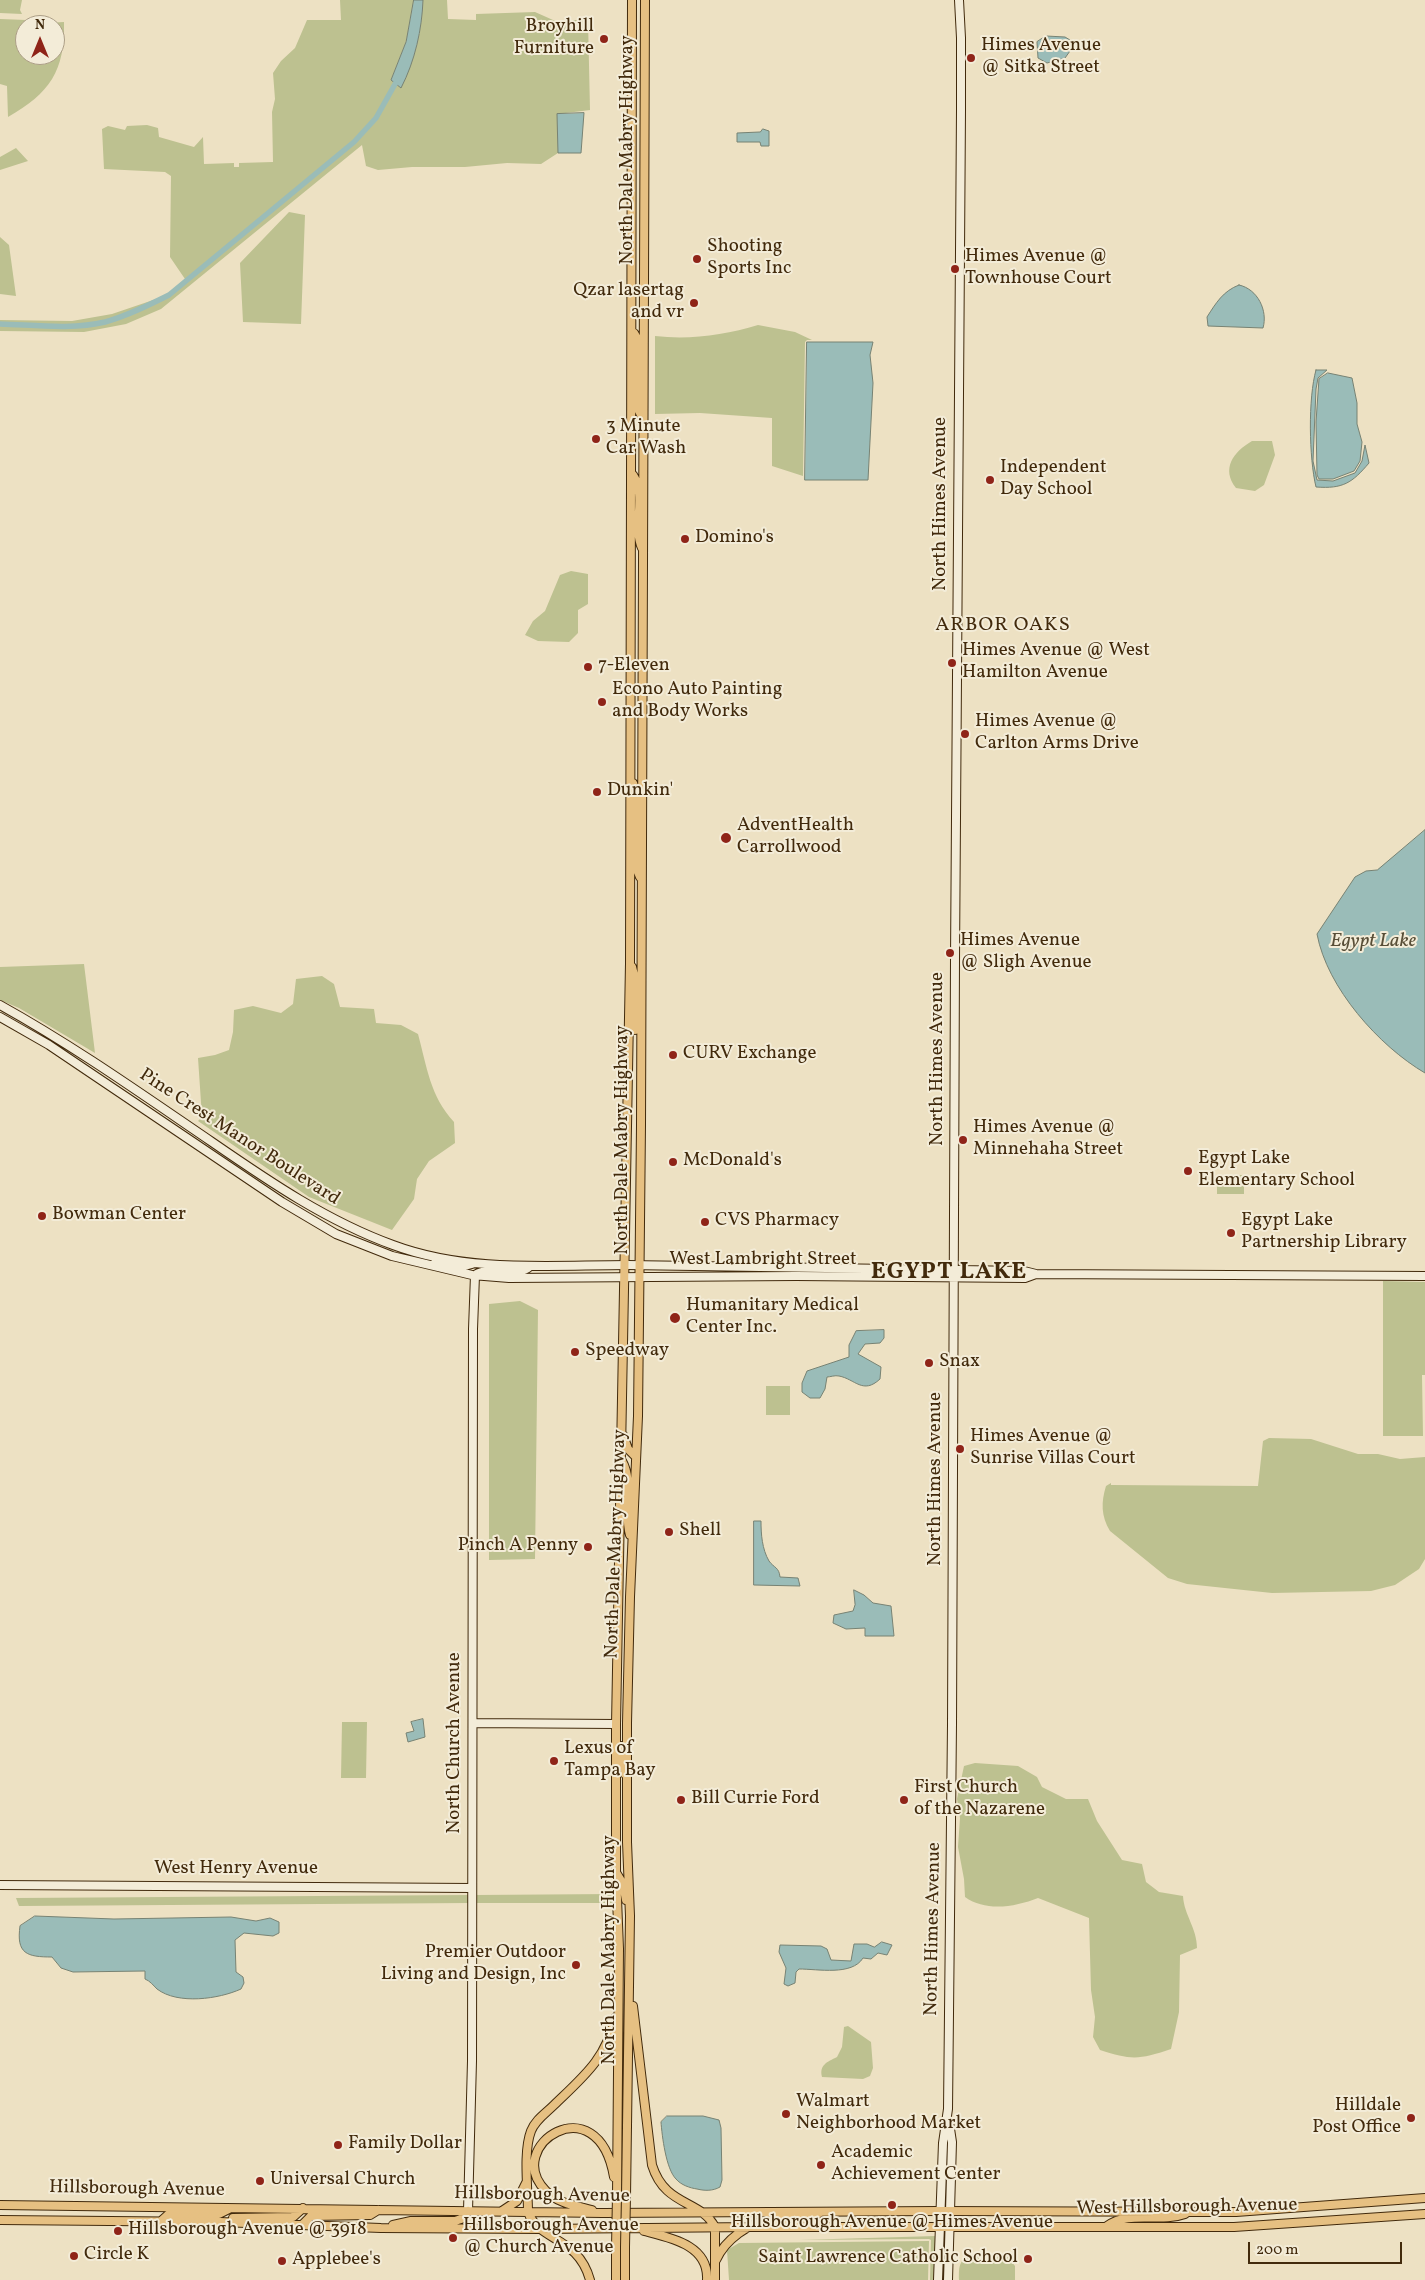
<!DOCTYPE html>
<html>
<head>
<meta charset="utf-8">
<style>
	body { margin:0 }
	#map { position:relative; width:1425px; height:2280px; overflow:hidden; background:#ede1c3; font-family:Vollkorn,serif }
	canvas { display:block }
	.north { position:absolute; left:15px; top:15px; width:50px; height:50px; box-sizing:border-box; background:#f3ecd8; border:1px solid #ac9e86; border-radius:50%; rotate:0deg; font-size:14px; font-weight:700; line-height:20px; text-align:center; color:#422a0c }
	.north::after { content:''; display:block; margin:auto; width:18px; height:22px; background:#8f2418; clip-path:polygon(50% 0,100% 100%,50% 72%,0 100%) }
	.scale { position:absolute; left:1248px; top:2242px; width:154px; height:22px; box-sizing:border-box; border:2px solid #422a0c; border-top:0; padding-left:6px; font-size:15px; line-height:18px; white-space:nowrap; color:#422a0c; -webkit-text-stroke:4px #f3ecd8; paint-order:stroke }
</style>
</head>
<body>
<div id="map">
<canvas width="1425" height="2280"></canvas>
<div class="north">N</div>
<div class="scale">200 m</div>
</div>
<script>
const c = document.querySelector('canvas').getContext('2d');
c.lineJoin = 'round';
function fillPath(path, color) {
  c.fillStyle = color;
  c.fill(path, 'evenodd');
}
function stroke(path, color, width, dash) {
  c.strokeStyle = color;
  c.lineWidth = width;
  c.lineCap = dash ? 'butt' : 'round';
  c.setLineDash(dash || []);
  c.stroke(path);
}
function label(font, color, halo, rows, align = 'center') {
  c.font = font + ' Vollkorn,serif';
  c.lineWidth = 4;
  c.setLineDash([]);
  c.textBaseline = 'middle';
  c.strokeStyle = halo;
  c.fillStyle = color;
  for (const [text, x, y, turn = 0] of rows) {
    c.save();
    c.translate(x, y);
    c.rotate((+turn || 0) * Math.PI / 180);
    c.textAlign = isNaN(turn) ? turn : align;
    if (halo) c.strokeText(text, 0, 0);
    c.fillText(text, 0, 0);
    c.restore();
  }
}
fillPath(new Path2D(`
	M 0,0 L 22,0 L 20,10 L 22,14 L 0,13 Z
	M 340,0 L 414,0 L 406,42 L 391,80 L 400,87 C 415,62 422,29 423,0 L 447,0 L 448,19 L 476,20 L 476,14 L 535,12 L 553,20 L 588,20 L 590,110 L 558,114 L 558,153 L 541,164 L 507,163 L 465,167 L 412,167 L 378,170 L 366,166 L 362,145 L 161,309 L 126,324 L 84,332 L 0,331 L 0,320 L 72,321 L 112,314 L 165,296 L 185,279 L 170,257 L 171,176 L 165,172 L 104,169 L 102,129 L 108,126 L 125,130 L 127,126 L 147,125 L 158,128 L 159,137 L 194,147 L 203,137 L 204,164 L 234,163 L 234,167 L 239,167 L 239,163 L 273,162 L 272,112 L 275,99 L 273,73 L 281,61 L 295,48 L 307,20 L 341,20 Z
	M 0,19 L 26,20 L 28,24 L 64,22 C 65,71 50,93 8,117 L 7,86 L 0,84 ZM 25,25 L 55,25 L 55,55 L 25,55 Z
	M 16,148 L 28,161 L 0,170 L 0,157 Z
	M 289,212 L 305,215 L 301,324 L 243,322 L 240,263 Z
	M 0,237 L 9,245 L 16,296 L 0,294 Z
	M 758,325 L 795,332 L 812,340 L 807,340 L 805,342 L 803,476 L 772,466 L 772,418 L 700,413 L 655,414 L 655,336 C 690,340 725,335 758,325 Z
	M 1252,441 L 1272,441 L 1275,455 L 1264,485 L 1255,491 L 1236,488 C 1221,469 1233,452 1252,441 Z
	M 571,571 L 588,574 L 588,604 L 578,610 L 578,633 L 569,642 L 538,641 L 525,635 L 533,621 L 545,611 L 560,575 Z
	M 84,964 L 95,1053 L 19,1008 L 0,1000 L 0,967 Z
	M 322,976 L 334,984 L 340,1007 L 374,1009 L 376,1023 L 401,1025 L 418,1034 C 427,1067 430,1096 454,1122 L 455,1143 L 429,1161 L 417,1179 L 414,1199 L 392,1230 L 309,1197 L 198,1121 L 202,1117 L 198,1058 L 215,1055 L 229,1050 L 233,1032 L 234,1010 L 253,1006 L 281,1013 L 293,1004 L 296,979 Z
	M 1217,1175 L 1244,1175 L 1244,1194 L 1217,1194 Z
	M 1383,1281 L 1425,1282 L 1425,1375 L 1422,1375 L 1423,1436 L 1383,1436 Z
	M 520,1301 L 538,1310 L 535,1559 L 489,1560 L 489,1304 Z
	M 766,1386 L 790,1386 L 790,1415 L 766,1415 Z
	M 1269,1438 L 1311,1439 L 1358,1454 L 1378,1454 L 1400,1459 L 1425,1457 L 1425,1559 L 1419,1569 L 1395,1585 L 1371,1591 L 1272,1593 L 1187,1584 L 1168,1578 L 1110,1531 C 1101,1516 1101,1502 1106,1486 L 1111,1483 L 1111,1485 L 1258,1486 L 1263,1441 Z
	M 342,1722 L 367,1722 L 366,1778 L 341,1778 Z
	M 975,1763 L 1018,1766 L 1037,1777 L 1042,1787 L 1066,1799 L 1088,1799 L 1097,1821 L 1122,1860 L 1142,1864 L 1146,1882 L 1159,1892 L 1183,1896 C 1184,1915 1197,1928 1197,1948 L 1180,1955 L 1179,2012 L 1171,2049 C 1139,2060 1131,2060 1100,2050 L 1093,2037 L 1095,2017 L 1091,1990 L 1089,1918 L 1038,1898 C 1015,1907 986,1912 965,1897 L 964,1879 L 958,1847 L 960,1818 L 957,1799 L 964,1766 Z
	M 614,1894 L 615,1903 L 475,1903 L 475,1895 Z
	M 469,1895 L 470,1903 L 19,1906 L 16,1898 Z
	M 848,2026 L 871,2042 L 873,2068 L 870,2076 L 863,2079 L 822,2077 C 819,2065 827,2062 837,2057 L 842,2047 L 844,2027 Z
	M 936,2236 L 935,2280 L 930,2280 L 931,2240 L 929,2239 L 799,2240 Z
	M 929,2241 L 928,2280 L 729,2280 L 727,2250 L 739,2243 Z
	M 971,2256 L 1008,2257 L 1015,2266 L 1015,2280 L 959,2280 C 959,2269 958,2259 971,2256 Z`), '#bdc190');
const water = new Path2D(`
	M 414,0 L 423,0 C 422,29 415,61 401,88 L 391,80 L 406,42 Z
	M 1046,36 L 1065,37 L 1070,40 L 1070,51 L 1065,58 L 1047,63 L 1038,58 L 1037,42 Z
	M 584,113 L 581,153 L 558,153 L 557,114 Z
	M 763,129 L 769,131 L 769,146 L 761,146 L 760,142 L 737,142 L 737,133 L 760,132 Z
	M 1239,285 C 1258,289 1268,311 1263,328 L 1208,326 L 1207,317 C 1216,303 1223,291 1239,285 Z
	M 807,342 L 873,342 L 870,355 L 873,383 L 868,480 L 805,480 Z
	M 1316,370 L 1327,370 L 1318,378 L 1316,389 L 1313,461 L 1317,480 L 1333,481 L 1355,473 L 1362,461 L 1365,445 L 1369,463 C 1352,483 1343,489 1316,487 C 1309,458 1308,398 1316,370 Z
	M 1328,373 L 1352,378 L 1357,403 L 1357,424 L 1362,442 L 1360,461 L 1354,471 L 1333,479 L 1319,479 L 1317,475 L 1316,422 L 1319,379 Z
	M 1425,830 L 1425,1073 C 1379,1046 1327,988 1317,934 L 1355,877 L 1366,871 L 1377,870 Z
	M 884,1330 L 884,1338 L 880,1343 L 865,1344 L 858,1354 L 881,1367 L 880,1379 C 863,1395 855,1379 839,1376 C 835,1375 830,1377 827,1377 L 825,1389 L 820,1398 L 810,1398 L 802,1392 L 802,1383 L 807,1371 L 849,1357 L 849,1345 L 856,1331 Z
	M 754,1521 L 761,1521 C 761,1534 762,1549 769,1561 C 774,1568 779,1567 780,1577 L 798,1578 L 800,1586 L 754,1585 Z
	M 854,1590 L 864,1595 L 873,1603 L 891,1606 L 894,1636 L 865,1636 L 865,1628 L 846,1629 L 833,1623 L 834,1615 L 853,1611 L 855,1605 Z
	M 423,1719 L 425,1737 L 408,1742 L 406,1733 L 414,1731 L 411,1722 Z
	M 35,1916 L 114,1919 L 231,1917 L 256,1921 L 270,1918 L 279,1922 L 279,1933 L 273,1936 L 244,1933 L 235,1940 L 236,1972 L 243,1977 L 244,1983 L 241,1989 C 219,1999 178,2005 157,1989 C 153,1985 150,1981 145,1979 L 145,1971 L 73,1972 L 61,1968 L 52,1957 C 27,1957 16,1954 20,1926 Z
	M 882,1942 L 892,1945 L 887,1955 L 878,1953 L 871,1959 L 863,1958 C 852,1976 818,1969 799,1969 L 796,1972 L 795,1983 L 788,1986 L 784,1984 L 786,1968 L 779,1952 L 780,1945 L 821,1946 L 827,1949 L 831,1960 L 851,1961 L 854,1944 L 867,1944 L 874,1947 Z
	M 667,2116 L 703,2116 L 719,2120 L 721,2128 L 722,2180 L 720,2187 C 713,2191 705,2191 697,2189 C 690,2188 681,2185 676,2179 C 666,2169 662,2136 661,2122 Z`);
fillPath(water, '#9abcb8');
stroke(water, '#778273', 1);
stroke(new Path2D(`
	M 0,324 C 34,325 72,330 105,322 C 127,316 149,305 169,295 L 354,142 L 376,118 L 399,77`), '#9abcb8', 5.5);
const secondary = new Path2D(`
	M 0,1005 C 74,1046 143,1095 212,1142 C 270,1182 327,1221 393,1245 C 468,1273 550,1265 628,1265 C 760,1267 892,1269 1024,1271 L 1036,1274 L 1425,1276
	M 0,1017 L 49,1045 L 282,1202 L 336,1234 L 392,1256 L 472,1275 L 509,1278 L 796,1276 L 1025,1278 L 1036,1274
	M 435,1263 L 461,1267 L 472,1264
	M 473,1723 L 616,1724
	M 0,1885 L 472,1888
	M 468,2211 L 472,2061 L 473,1329 L 475,1275 C 491,1265 511,1278 528,1268
	M 938,2280 L 943,2143 L 948,2109 L 952,1724 L 955,958 L 961,110 L 961,38 L 959,0
	M 948,2280 L 952,2142 L 949,2122`);
const primary = new Path2D(`
	M 634,333 L 639,342 L 639,411 L 643,419
	M 633,475 C 647,496 632,526 642,548
	M 633,783 L 636,792 L 636,867 L 640,877
	M 632,967 L 635,979 L 635,1030
	M 623,1435 L 628,1449 L 635,1456
	M 622,1461 C 634,1482 623,1512 630,1535
	M 621,1746 L 625,1774
	M 617,1874 L 623,1884 L 626,1900
	M 633,2006 L 652,2165 C 665,2207 700,2199 715,2227 L 715,2280
	M 617,2195 L 619,1949 L 616,1873 L 616,1724 L 630,963 L 632,0
	M 626,2196 L 630,1916 L 627,1842 L 627,1723 L 630,1597 L 638,1416 L 641,1125 L 645,0
	M 0,2205 L 603,2213 L 939,2211 L 1236,2212 L 1425,2198
	M 592,2210 C 577,2206 557,2203 546,2191 C 501,2146 598,2083 614,2177
	M 502,2211 L 517,2201 L 526,2183
	M 233,2218 L 293,2217 L 303,2208
	M 0,2220 L 220,2222 L 381,2228 L 541,2229 L 753,2227 L 1234,2227 L 1425,2214
	M 160,2222 L 169,2214 L 219,2214 L 229,2209
	M 303,2224 L 311,2216 L 370,2215 L 378,2210
	M 393,2225 L 411,2221 L 455,2221 L 461,2219 L 468,2211
	M 1107,2226 C 1129,2210 1160,2223 1185,2214
	M 644,2231 C 671,2238 709,2245 707,2280
	M 716,2260 C 725,2240 749,2222 771,2220 C 789,2219 806,2222 821,2212
	M 590,2280 C 578,2236 539,2242 528,2212 C 528,2189 523,2152 531,2131 C 535,2120 546,2113 554,2105 C 583,2077 606,2059 615,2018
	M 616,2280 L 616,2247
	M 625,2280 L 625,2247`);
stroke(secondary, '#422a0c', 10);
stroke(primary, '#422a0c', 10);
stroke(secondary, '#f3ecd8', 8);
stroke(primary, '#e6c082', 8);
const primaryBridge = new Path2D(`
	M 616,2247 L 617,2195
	M 625,2247 L 626,2196`);
stroke(primaryBridge, '#422a0c', 10, []);
stroke(primaryBridge, '#e6c082', 8);
for (const [x, y, r, color] of [
	[604,39,5,"#8f2418"],
	[971,58,5,"#8f2418"],
	[697,259,5,"#8f2418"],
	[955,269,5,"#8f2418"],
	[694,303,5,"#8f2418"],
	[596,439,5,"#8f2418"],
	[990,480,5,"#8f2418"],
	[685,539,5,"#8f2418"],
	[952,663,5,"#8f2418"],
	[588,667,5,"#8f2418"],
	[602,702,5,"#8f2418"],
	[965,734,5,"#8f2418"],
	[597,792,5,"#8f2418"],
	[726,838,6,"#8f2418"],
	[950,953,5,"#8f2418"],
	[673,1055,5,"#8f2418"],
	[963,1140,5,"#8f2418"],
	[673,1162,5,"#8f2418"],
	[1188,1171,5,"#8f2418"],
	[42,1216,5,"#8f2418"],
	[705,1222,5,"#8f2418"],
	[1231,1233,5,"#8f2418"],
	[675,1318,6,"#8f2418"],
	[575,1352,5,"#8f2418"],
	[929,1363,5,"#8f2418"],
	[960,1449,5,"#8f2418"],
	[669,1532,5,"#8f2418"],
	[588,1547,5,"#8f2418"],
	[554,1761,5,"#8f2418"],
	[681,1800,5,"#8f2418"],
	[904,1800,5,"#8f2418"],
	[576,1965,5,"#8f2418"],
	[786,2114,5,"#8f2418"],
	[1411,2118,5,"#8f2418"],
	[338,2145,5,"#8f2418"],
	[821,2165,5,"#8f2418"],
	[260,2181,5,"#8f2418"],
	[892,2205,5,"#8f2418"],
	[118,2231,5,"#8f2418"],
	[453,2238,5,"#8f2418"],
	[74,2256,5,"#8f2418"],
	[1028,2259,5,"#8f2418"],
	[282,2261,5,"#8f2418"]
]) {
  const dot = new Path2D();
  dot.arc(x, y, r, 0, 2 * Math.PI);
  c.fillStyle = color;
  c.fill(dot);
  stroke(dot, '#f3ecd8', 2);
}
label('19px', '#422a0c', '#f3ecd8', [
	["Broyhill",594,28,"right"],
	["Furniture",594,50,"right"],
	["Himes Avenue",981,47],
	["@ Sitka Street",981,69],
	["Shooting",707,248],
	["Sports Inc",707,270],
	["Himes Avenue @",965,258],
	["Townhouse Court",965,280],
	["Qzar lasertag",684,292,"right"],
	["and vr",684,314,"right"],
	["3 Minute",606,428],
	["Car Wash",606,450],
	["Independent",1000,469],
	["Day School",1000,491],
	["Domino's",695,539],
	["Himes Avenue @ West",962,652],
	["Hamilton Avenue",962,674],
	["7-Eleven",598,667],
	["Econo Auto Painting",612,691],
	["and Body Works",612,713],
	["Himes Avenue @",975,723],
	["Carlton Arms Drive",975,745],
	["Dunkin'",607,792],
	["AdventHealth",737,827],
	["Carrollwood",737,849],
	["Himes Avenue",960,942],
	["@ Sligh Avenue",960,964],
	["CURV Exchange",683,1055],
	["Himes Avenue @",973,1129],
	["Minnehaha Street",973,1151],
	["Egypt Lake",1198,1160],
	["Elementary School",1198,1182],
	["McDonald's",683,1162],
	["Bowman Center",52,1216],
	["CVS Pharmacy",715,1222],
	["Egypt Lake",1241,1222],
	["Partnership Library",1241,1244],
	["Humanitary Medical",686,1307],
	["Center Inc.",686,1329],
	["Speedway",585,1352],
	["Snax",939,1363],
	["Himes Avenue @",970,1438],
	["Sunrise Villas Court",970,1460],
	["Shell",679,1532],
	["Pinch A Penny",578,1547,"right"],
	["Lexus of",564,1750],
	["Tampa Bay",564,1772],
	["First Church",914,1789],
	["of the Nazarene",914,1811],
	["Bill Currie Ford",691,1800],
	["Premier Outdoor",566,1954,"right"],
	["Living and Design, Inc",566,1976,"right"],
	["Walmart",796,2103],
	["Neighborhood Market",796,2125],
	["Hilldale",1401,2107,"right"],
	["Post Office",1401,2129,"right"],
	["Family Dollar",348,2145],
	["Academic",831,2154],
	["Achievement Center",831,2176],
	["Universal Church",270,2181],
	["Hillsborough Avenue @ Himes Avenue",892,2224,"center"],
	["Hillsborough Avenue",463,2227],
	["@ Church Avenue",463,2249],
	["Hillsborough Avenue @ 3918",128,2231],
	["Circle K",84,2256],
	["Saint Lawrence Catholic School",1018,2259,"right"],
	["Applebee's",292,2261]
], 'left');
label('19px', '#422a0c', '#f3ecd8', [
	["North Dale Mabry Highway",629,150,-90],
	["North Himes Avenue",942,504,-90],
	["North Himes Avenue",939,1059,-90],
	["Pine Crest Manor Boulevard",239,1138,33],
	["North Dale Mabry Highway",624,1140,-90],
	["West Lambright Street",763,1261],
	["North Himes Avenue",937,1479,-90],
	["North Dale Mabry Highway",617,1544,-88],
	["North Church Avenue",456,1743,-90],
	["West Henry Avenue",236,1870],
	["North Himes Avenue",934,1929,-89],
	["North Dale Mabry Highway",611,1950,-90],
	["Hillsborough Avenue",137,2190,1],
	["Hillsborough Avenue",542,2196,1],
	["West Hillsborough Avenue",1187,2208,-1]
]);
c.letterSpacing = '1px';
label('20px', '#422a0c', '#f3ecd8', [
	["ARBOR OAKS",1003,626]
]);
c.letterSpacing = '0px';
label('italic 20px', '#584e37', '#f3ecd8', [
	["Egypt Lake",1373,942]
]);
c.letterSpacing = '1px';
label('bold 24px', '#422a0c', '#f3ecd8', [
	["EGYPT LAKE",949,1274]
]);
c.letterSpacing = '0px';
</script>
</body>
</html>
